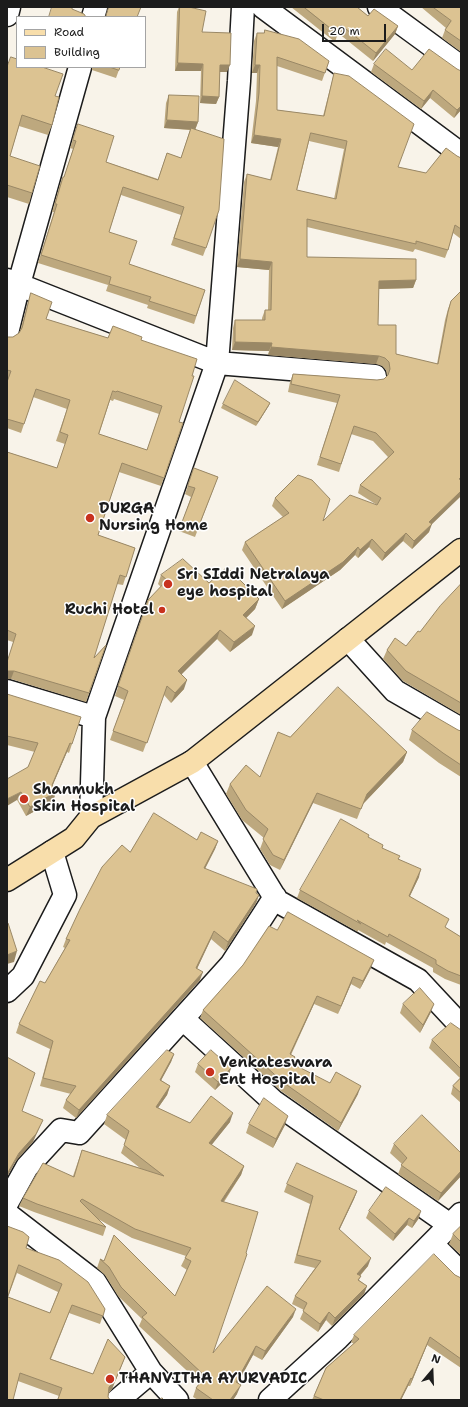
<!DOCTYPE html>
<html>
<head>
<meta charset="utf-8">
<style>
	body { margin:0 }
	#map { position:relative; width:468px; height:1407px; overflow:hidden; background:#f8f3e9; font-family:"Shantell Sans",sans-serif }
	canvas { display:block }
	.frame { position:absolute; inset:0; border:8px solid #1c1c1c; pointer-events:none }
	.legend { position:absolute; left:16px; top:16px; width:130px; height:52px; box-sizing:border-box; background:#fff; border:1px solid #a4a4a4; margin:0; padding:5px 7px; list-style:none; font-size:12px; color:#1c1c1c }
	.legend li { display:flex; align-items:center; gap:8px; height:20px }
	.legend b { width:20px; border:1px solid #a4a4a4 }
	.north { position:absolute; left:412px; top:1351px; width:40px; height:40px; -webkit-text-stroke:3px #fff; paint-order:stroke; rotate:19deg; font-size:11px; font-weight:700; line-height:16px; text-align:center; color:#1c1c1c }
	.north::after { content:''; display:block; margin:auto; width:14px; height:18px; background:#1c1c1c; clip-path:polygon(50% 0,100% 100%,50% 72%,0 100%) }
	.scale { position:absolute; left:322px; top:24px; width:64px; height:18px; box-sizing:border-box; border:2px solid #1c1c1c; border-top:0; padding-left:5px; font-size:12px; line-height:14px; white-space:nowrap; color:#1c1c1c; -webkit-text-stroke:3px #fff; paint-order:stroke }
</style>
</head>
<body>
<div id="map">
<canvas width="468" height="1407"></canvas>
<div class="frame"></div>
<ul class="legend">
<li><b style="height:5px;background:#f8deab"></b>Road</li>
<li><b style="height:11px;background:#dcc392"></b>Building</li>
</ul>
<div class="north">N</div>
<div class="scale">20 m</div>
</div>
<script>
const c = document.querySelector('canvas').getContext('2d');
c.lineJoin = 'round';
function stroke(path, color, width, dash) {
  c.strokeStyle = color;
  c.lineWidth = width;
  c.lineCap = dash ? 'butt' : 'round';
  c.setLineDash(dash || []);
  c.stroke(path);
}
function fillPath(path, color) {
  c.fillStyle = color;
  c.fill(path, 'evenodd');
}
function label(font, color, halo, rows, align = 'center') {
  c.font = font + ' "Shantell Sans",sans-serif';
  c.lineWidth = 3;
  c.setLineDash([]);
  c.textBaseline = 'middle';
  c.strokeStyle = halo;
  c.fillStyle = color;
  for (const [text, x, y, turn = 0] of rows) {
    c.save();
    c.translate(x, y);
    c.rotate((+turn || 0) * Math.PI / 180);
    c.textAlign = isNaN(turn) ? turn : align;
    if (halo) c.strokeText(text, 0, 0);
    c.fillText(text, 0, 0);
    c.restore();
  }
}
const minor = new Path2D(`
	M 263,7 L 461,154
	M 379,7 L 461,67
	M 7,15 L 9,7
	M 93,17 L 96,7
	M 7,280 L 217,363 L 239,81 L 243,7
	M 7,333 L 19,284 L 80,67
	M 348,639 L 395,691 L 461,729
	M 7,691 L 94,717 L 91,817
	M 94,717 L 217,363 L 375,376
	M 192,762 L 277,901 L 418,980 L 461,1026
	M 7,991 L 23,976 L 65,895 L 52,852
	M 183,1019 L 273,1101 L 450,1225
	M 7,1203 L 27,1167 L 61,1130 L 79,1133 L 231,965 L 275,897
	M 7,1214 L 95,1282 L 151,1372 L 177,1400
	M 432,1244 L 461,1273
	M 118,1400 L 151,1372 L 150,1374
	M 270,1400 L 338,1338 L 461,1214`);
const major = new Path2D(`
	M 7,880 L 74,838 L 91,817 L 192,762 L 461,550`);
stroke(minor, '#1c1c1c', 25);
stroke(major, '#1c1c1c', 25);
stroke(minor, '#fff', 22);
stroke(major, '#f8deab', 22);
fillPath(new Path2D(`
	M 179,7 L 189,7 L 202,32 L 227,72 L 220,72 L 219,97 L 216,104 L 200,103 L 201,71 L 175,71 L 177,12 Z
	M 291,7 L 357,7 L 368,16 L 398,26 L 395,34 L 373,61 L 338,33 L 335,42 Z
	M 421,7 L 461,7 L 461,52 L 442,38 L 445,30 L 446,28 Z
	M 257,33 L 329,61 L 322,81 L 277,66 L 277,110 L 323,116 L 332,81 L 334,73 L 398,167 L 426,173 L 457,156 L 461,158 L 461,239 L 453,233 L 448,250 L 445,258 L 415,249 L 413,252 L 307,227 L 307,257 L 416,280 L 413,288 L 379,289 L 378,325 L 396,354 L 437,364 L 445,320 L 448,309 L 451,301 L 461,291 L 461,496 L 431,524 L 429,532 L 412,549 L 403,541 L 382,561 L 369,547 L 358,558 L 355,555 L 340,570 L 282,609 L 242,550 L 245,542 L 283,517 L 272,506 L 275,498 L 323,521 L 377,505 L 358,493 L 360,485 L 388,457 L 373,441 L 351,434 L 339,472 L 317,465 L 337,403 L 288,392 L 290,382 L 293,374 L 377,380 L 384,379 L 387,376 L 386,370 L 382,366 L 376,364 L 268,355 L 269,351 L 232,350 L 233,328 L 235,320 L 262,320 L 262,318 L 265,310 L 268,310 L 269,270 L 237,267 L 244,182 L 247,174 L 270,180 L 278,147 L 251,143 L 256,101 L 257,73 L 252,73 L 254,41 ZM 309,141 L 344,149 L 334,199 L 297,190 Z
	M 374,64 L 412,70 L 457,69 L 461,110 L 454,118 L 430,98 L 421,109 L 371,72 Z
	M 7,66 L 55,96 L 52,125 L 48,135 L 19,126 L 10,156 L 32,193 L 29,204 L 7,197 Z
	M 92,67 L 120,67 L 116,78 L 92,70 Z
	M 169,95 L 198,122 L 195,130 L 206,248 L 203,256 L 171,245 L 181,215 L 121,195 L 109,232 L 129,264 L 205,290 L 194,324 L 147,308 L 148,305 L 106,291 L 108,285 L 38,263 L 54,212 L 52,212 L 60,184 L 63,177 L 64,177 L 73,149 L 70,148 L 78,124 L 106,162 L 158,179 L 167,153 L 181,158 L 190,130 L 164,128 L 166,103 Z
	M 31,293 L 46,319 L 108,338 L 113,326 L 141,340 L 192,376 L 179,422 L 183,423 L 161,486 L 119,472 L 98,535 L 135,548 L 123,585 L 117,584 L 94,658 L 106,645 L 86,702 L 11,679 L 13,642 L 7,640 L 7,452 L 57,468 L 65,444 L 56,441 L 67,409 L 33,397 L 21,433 L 7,428 L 7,381 L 8,379 L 7,379 L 7,337 L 13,337 L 19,333 L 20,331 L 28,302 ZM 114,399 L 159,414 L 147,450 L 99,434 L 110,400 L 113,401 Z
	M 270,403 L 268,407 L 256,426 L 221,408 L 223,404 Z
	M 194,468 L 218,477 L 195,537 L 179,531 L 191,497 L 185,494 Z
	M 161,575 L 209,583 L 259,599 L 255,609 L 246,618 L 252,635 L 230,652 L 217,639 L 181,674 L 184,689 L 171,703 L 164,695 L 143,752 L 110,740 L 124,700 L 115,696 L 148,600 L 161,587 L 158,584 Z
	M 461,584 L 461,715 L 403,681 L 383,659 L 387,650 L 406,646 L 420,632 Z
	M 7,694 L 72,744 L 69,753 L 67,752 L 52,786 L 56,792 L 53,801 L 26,816 L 17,800 L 28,767 L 35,752 L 7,745 Z
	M 412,730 L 458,730 L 461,731 L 461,777 L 439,763 L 409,740 Z
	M 290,737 L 407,752 L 403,762 L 363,804 L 357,819 L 313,803 L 280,870 L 270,865 L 260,849 L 264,838 L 242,820 L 226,794 L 230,784 L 260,777 Z
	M 368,837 L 382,848 L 399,859 L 419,877 L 410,896 L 446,928 L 461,937 L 461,985 L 445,979 L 433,972 L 433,968 L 386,942 L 385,945 L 358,930 L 358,932 L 297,898 L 300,890 Z
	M 197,840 L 218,841 L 215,849 L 205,869 L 259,895 L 256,903 L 225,951 L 211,939 L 197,969 L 200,980 L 76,1118 L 63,1108 L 66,1100 L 71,1094 L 40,1086 L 50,1049 L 16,1033 L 19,1024 L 45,983 L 65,948 L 63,947 L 66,939 L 130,852 Z
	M 277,930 L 371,968 L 360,989 L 351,984 L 338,1014 L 314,1004 L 291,1055 L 295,1057 L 292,1064 L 330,1083 L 358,1094 L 338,1131 L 281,1091 L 200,1018 L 203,1010 Z
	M 403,1004 L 431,1012 L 420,1033 L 400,1013 Z
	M 461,1030 L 461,1103 L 451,1094 L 453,1086 L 460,1078 L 429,1048 L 432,1040 Z
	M 174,1054 L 171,1062 L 161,1080 L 170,1086 L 167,1095 L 158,1108 L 190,1123 L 230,1122 L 211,1145 L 244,1166 L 241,1175 L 224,1202 L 213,1353 L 293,1317 L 262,1360 L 253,1355 L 238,1383 L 237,1394 L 233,1400 L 198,1400 L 193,1397 L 196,1388 L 200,1383 L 139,1326 L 142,1319 L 118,1296 L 105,1275 L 97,1268 L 100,1259 L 175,1296 L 187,1270 L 181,1266 L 186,1256 L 132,1238 L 98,1219 L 106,1227 L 103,1236 L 34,1212 L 19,1206 L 23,1198 L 73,1176 L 82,1150 L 140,1168 L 121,1153 L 126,1140 L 104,1124 L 107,1115 Z
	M 198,1064 L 231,1068 L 228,1077 L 215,1090 L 195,1072 Z
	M 249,1124 L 285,1125 L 273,1148 L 246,1133 Z
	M 394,1144 L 461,1153 L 461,1176 L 438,1201 L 398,1174 L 402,1164 L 390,1153 Z
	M 287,1184 L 357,1191 L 354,1199 L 339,1230 L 368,1266 L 360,1276 L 361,1276 L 359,1280 L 367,1286 L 364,1294 L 332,1326 L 326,1320 L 318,1332 L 300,1319 L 304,1310 L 292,1304 L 295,1296 L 315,1268 L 294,1263 L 310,1204 L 284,1192 Z
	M 369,1211 L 419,1218 L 412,1228 L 407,1225 L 393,1241 L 366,1218 Z
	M 7,1226 L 26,1248 L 105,1309 L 100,1324 L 69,1313 L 51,1359 L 93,1374 L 125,1357 L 112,1389 L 109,1393 L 108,1397 L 110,1400 L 57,1400 L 59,1396 L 18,1381 L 7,1400 ZM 17,1273 L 58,1292 L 50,1313 L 8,1297 Z
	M 461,1226 L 461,1255 L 449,1244 L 453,1234 Z
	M 455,1275 L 461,1278 L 461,1368 L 427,1345 L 410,1386 L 408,1386 L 401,1400 L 312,1400 L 326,1368 L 354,1344 L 351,1342 L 354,1335 Z`), '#bda87e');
fillPath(new Path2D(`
	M 398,26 L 395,34 L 373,61 L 376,53 Z
	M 178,63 L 203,64 L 201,71 L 175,71 Z
	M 220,65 L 230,65 L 227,72 L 217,72 Z
	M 255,65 L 260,65 L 257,73 L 252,73 Z
	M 433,90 L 430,98 L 421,109 L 424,101 Z
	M 202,96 L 219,97 L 216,104 L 200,103 Z
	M 461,106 L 461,110 L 454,118 L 457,110 Z
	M 167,120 L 198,122 L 195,130 L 164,128 Z
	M 254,135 L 281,139 L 278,147 L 251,143 Z
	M 240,259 L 272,262 L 269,270 L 237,267 Z
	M 416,280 L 413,288 L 376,289 L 379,281 Z
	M 235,342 L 272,343 L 269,351 L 232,350 Z
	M 271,347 L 379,356 L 376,364 L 268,355 Z
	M 270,403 L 268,407 L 256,426 L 258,422 Z
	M 461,491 L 461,496 L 426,530 L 429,522 Z
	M 432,524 L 429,532 L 412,549 L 414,541 Z
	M 406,533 L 403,541 L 382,561 L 385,553 Z
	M 372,539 L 369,547 L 358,558 L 360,550 Z
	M 358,547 L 355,555 L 340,570 L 282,609 L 285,601 Z
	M 259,599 L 255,609 L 240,624 L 243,615 Z
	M 255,626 L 252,635 L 230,652 L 234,642 Z
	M 220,630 L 217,639 L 175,681 L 178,671 Z
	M 7,671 L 14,671 L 11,679 L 7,679 Z
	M 187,680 L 184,689 L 171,703 L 175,693 Z
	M 70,743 L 67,752 L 49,794 L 52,785 Z
	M 407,752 L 403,762 L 363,804 L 357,819 L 367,794 Z
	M 21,792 L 17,800 L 7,806 L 7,799 Z
	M 56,792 L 53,801 L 26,816 L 30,807 Z
	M 317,793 L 313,803 L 280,870 L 284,860 Z
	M 218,841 L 215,849 L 201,876 L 204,868 Z
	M 421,869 L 419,877 L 406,904 L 409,896 Z
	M 259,895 L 256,903 L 225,951 L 228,942 Z
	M 214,931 L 211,939 L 193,977 L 196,968 Z
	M 17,951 L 14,962 L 7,964 L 7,955 Z
	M 374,960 L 371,968 L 360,989 L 363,981 Z
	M 203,972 L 200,980 L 76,1118 L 79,1110 Z
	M 353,977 L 351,984 L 338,1014 L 341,1006 Z
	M 317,996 L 314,1004 L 287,1062 L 290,1054 Z
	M 434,1004 L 431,1012 L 420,1033 L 423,1025 Z
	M 174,1054 L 171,1062 L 157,1088 L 160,1080 Z
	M 231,1068 L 228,1077 L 215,1090 L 218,1082 Z
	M 170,1086 L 167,1095 L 153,1115 L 156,1107 Z
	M 361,1086 L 358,1094 L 338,1131 L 341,1123 Z
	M 233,1113 L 230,1122 L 206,1152 L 209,1143 Z
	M 288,1116 L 285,1125 L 273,1148 L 276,1139 Z
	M 43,1120 L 33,1142 L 16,1161 L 7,1177 L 7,1174 L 19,1153 Z
	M 244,1166 L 241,1175 L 218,1209 L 221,1201 Z
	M 461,1171 L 461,1176 L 438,1201 L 441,1193 Z
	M 357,1191 L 354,1199 L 336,1237 L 339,1229 Z
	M 421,1211 L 419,1218 L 412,1228 L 414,1221 Z
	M 409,1218 L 407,1225 L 393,1241 L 395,1234 Z
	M 371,1258 L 368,1266 L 354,1282 L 357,1274 Z
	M 367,1286 L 364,1294 L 332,1326 L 335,1318 Z
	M 296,1309 L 293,1317 L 262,1360 L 265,1351 Z
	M 329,1312 L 326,1320 L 318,1332 L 320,1324 Z
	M 430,1337 L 427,1345 L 410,1386 L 412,1379 Z
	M 256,1346 L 253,1355 L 233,1391 L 236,1382 Z
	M 125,1357 L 112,1389 L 106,1395 L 109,1387 Z
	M 411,1378 L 408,1386 L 401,1400 L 400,1400 Z
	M 241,1385 L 237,1394 L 233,1400 L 230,1400 Z`), '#9a8866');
const building = new Path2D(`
	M 52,7 L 72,7 L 72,9 L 84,14 L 86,17 L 49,17 Z
	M 109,7 L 141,7 L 137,17 L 106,17 Z
	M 180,7 L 189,7 L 206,11 L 202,32 L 231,33 L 230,65 L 220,65 L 219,97 L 202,96 L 203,64 L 178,63 Z
	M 304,7 L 357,7 L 368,16 L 374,9 L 398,26 L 376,53 L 341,25 L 338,34 Z
	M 433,7 L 461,7 L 461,41 L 445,30 L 451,21 Z
	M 265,30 L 299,39 L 329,61 L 325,73 L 277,57 L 277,110 L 324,116 L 334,73 L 349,76 L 414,124 L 398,167 L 426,173 L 446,148 L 457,156 L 461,158 L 461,229 L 455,225 L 448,250 L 416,241 L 416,244 L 307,219 L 307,257 L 416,259 L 416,280 L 379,281 L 378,325 L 396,325 L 396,354 L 438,364 L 448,312 L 451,301 L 461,291 L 461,477 L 459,479 L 461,480 L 461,491 L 429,522 L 432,524 L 414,541 L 406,533 L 385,553 L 372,539 L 360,550 L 358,547 L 343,562 L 285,601 L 245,542 L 289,513 L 275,498 L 298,475 L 312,480 L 330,499 L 323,521 L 350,495 L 377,505 L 381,498 L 360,485 L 394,452 L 376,433 L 354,426 L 341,464 L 320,457 L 340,395 L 291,384 L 293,374 L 377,380 L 384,379 L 388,375 L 390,369 L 389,362 L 385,358 L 379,356 L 271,347 L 272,343 L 235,342 L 235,320 L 265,320 L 265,310 L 271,310 L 272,262 L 240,259 L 247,174 L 271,180 L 281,139 L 254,135 L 259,93 L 260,65 L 255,65 L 257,33 L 264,33 ZM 311,133 L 347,141 L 336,199 L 297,190 Z
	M 386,49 L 412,70 L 429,49 L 457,69 L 461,71 L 461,106 L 457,110 L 433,90 L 424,101 L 374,64 Z
	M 11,57 L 17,59 L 17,67 L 42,67 L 63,74 L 55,96 L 59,97 L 52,125 L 22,115 L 10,156 L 40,166 L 32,193 L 7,185 L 7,67 Z
	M 110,67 L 120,67 L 119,70 Z
	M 169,95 L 199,96 L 198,122 L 167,120 Z
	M 78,124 L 114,136 L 106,162 L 158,180 L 167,153 L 181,158 L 191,128 L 224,139 L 219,210 L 206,248 L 174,238 L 184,207 L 123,187 L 109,232 L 137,241 L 129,264 L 205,290 L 196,316 L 149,301 L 151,297 L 109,284 L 111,277 L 41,255 L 57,204 L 55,204 L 63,177 L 64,177 L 76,141 L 73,140 Z
	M 31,293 L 52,302 L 46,319 L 108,338 L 113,326 L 142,337 L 141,340 L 197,359 L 192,376 L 194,376 L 179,422 L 183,423 L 164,478 L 122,463 L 98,535 L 135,548 L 126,577 L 120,575 L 94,658 L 106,645 L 89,693 L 14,671 L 7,671 L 7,662 L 16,634 L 7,630 L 7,452 L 57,468 L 68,435 L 60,432 L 70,400 L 36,389 L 24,424 L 7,419 L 7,382 L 11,371 L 7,370 L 7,337 L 13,337 L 19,333 L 22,328 ZM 113,391 L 116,392 L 117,391 L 162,406 L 147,450 L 99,434 Z
	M 235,380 L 270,403 L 258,422 L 223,404 Z
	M 194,468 L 218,477 L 198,528 L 182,522 L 195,488 L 188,486 Z
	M 183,559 L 209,583 L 227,567 L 259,599 L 243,615 L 255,626 L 234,642 L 220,630 L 178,671 L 187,680 L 175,693 L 167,686 L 147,743 L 113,731 L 128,691 L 118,686 L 148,600 L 167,580 L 161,575 Z
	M 461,584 L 461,703 L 406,671 L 387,650 L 395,638 L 406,646 L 418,631 L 420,632 L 440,606 Z
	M 338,687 L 407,752 L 367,794 L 361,809 L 317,793 L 284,860 L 273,855 L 263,839 L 268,829 L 246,810 L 230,784 L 246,765 L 260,777 L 278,732 L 290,737 Z
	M 7,694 L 81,717 L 72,744 L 70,743 L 52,785 L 56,792 L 30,807 L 21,792 L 7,799 L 7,779 L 28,767 L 38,743 L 7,736 Z
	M 427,712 L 458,730 L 461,731 L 461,765 L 443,753 L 412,730 Z
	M 154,813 L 197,840 L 201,832 L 218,841 L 204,868 L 257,889 L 256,893 L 259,895 L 228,942 L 214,931 L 196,968 L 203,972 L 79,1110 L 66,1100 L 76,1086 L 43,1078 L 53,1041 L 19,1024 L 40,981 L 45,983 L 70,940 L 66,939 L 80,909 L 102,867 L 122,845 L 130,852 Z
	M 341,819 L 369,835 L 368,837 L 383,845 L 382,848 L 400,856 L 398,859 L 421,869 L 409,896 L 449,919 L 445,927 L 461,937 L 461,976 L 448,971 L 436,964 L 436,960 L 389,934 L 388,937 L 357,920 L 361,924 L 300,890 Z
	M 288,912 L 374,960 L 363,981 L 353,977 L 341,1006 L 317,996 L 290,1054 L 295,1057 L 291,1063 L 330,1083 L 336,1072 L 361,1086 L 341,1123 L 284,1083 L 203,1010 L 243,965 L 269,926 L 277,930 Z
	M 7,923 L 8,923 L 17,951 L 7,955 Z
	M 420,988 L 434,1004 L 423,1025 L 403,1004 Z
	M 451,1023 L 461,1030 L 461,1069 L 432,1040 Z
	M 167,1050 L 174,1054 L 160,1080 L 170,1086 L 156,1107 L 190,1123 L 211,1096 L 233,1113 L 209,1143 L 244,1166 L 221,1201 L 258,1212 L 246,1253 L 247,1254 L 213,1353 L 267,1286 L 296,1309 L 265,1351 L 256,1346 L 236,1382 L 241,1385 L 230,1400 L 213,1400 L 196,1388 L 205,1376 L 142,1317 L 147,1313 L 121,1287 L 109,1267 L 100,1259 L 104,1261 L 114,1235 L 175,1296 L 191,1261 L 185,1258 L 191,1248 L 135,1229 L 82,1199 L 80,1201 L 106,1227 L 37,1204 L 23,1198 L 43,1163 L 74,1177 L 82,1150 L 164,1176 L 124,1145 L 129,1131 L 107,1115 Z
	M 211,1050 L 231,1068 L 218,1082 L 198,1064 Z
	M 7,1057 L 35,1073 L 22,1111 L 43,1120 L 36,1134 L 19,1153 L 7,1174 Z
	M 461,1078 L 461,1093 L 453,1086 Z
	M 264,1098 L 288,1116 L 276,1139 L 249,1124 Z
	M 422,1115 L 461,1153 L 461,1171 L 441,1193 L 401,1165 L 407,1158 L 394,1144 Z
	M 297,1163 L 357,1191 L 339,1229 L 371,1258 L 357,1274 L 361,1276 L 358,1280 L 367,1286 L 335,1318 L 329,1312 L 320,1324 L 303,1311 L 307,1303 L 295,1296 L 321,1261 L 297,1255 L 313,1196 L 287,1184 Z
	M 386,1187 L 421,1211 L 414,1221 L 409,1218 L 395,1234 L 369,1211 Z
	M 7,1226 L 23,1232 L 29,1237 L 26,1248 L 59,1260 L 88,1282 L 105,1309 L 103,1316 L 72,1305 L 50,1359 L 93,1374 L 108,1339 L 125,1357 L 115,1381 L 109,1387 L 108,1397 L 110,1400 L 59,1400 L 58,1399 L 62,1388 L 20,1373 L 13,1400 L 7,1400 ZM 19,1265 L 62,1284 L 50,1313 L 8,1297 Z
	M 461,1226 L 461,1242 L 453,1234 Z
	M 434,1254 L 455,1275 L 461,1278 L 461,1359 L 430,1337 L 412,1379 L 411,1378 L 400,1400 L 324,1400 L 314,1396 L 326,1368 L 359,1339 L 354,1335 Z
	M 162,1398 L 164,1400 L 160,1400 Z`);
fillPath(building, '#dcc392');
stroke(building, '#9a8866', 1);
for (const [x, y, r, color] of [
	[90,518,5,"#c8321e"],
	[168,584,5,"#c8321e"],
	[162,610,4,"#c8321e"],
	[24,799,5,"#c8321e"],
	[210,1072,5,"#c8321e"],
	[110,1379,5,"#c8321e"]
]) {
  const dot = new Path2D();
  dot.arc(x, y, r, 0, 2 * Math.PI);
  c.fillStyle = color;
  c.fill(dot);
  stroke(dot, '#fff', 1.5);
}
label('bold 15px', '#1c1c1c', '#fff', [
	["DURGA",99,509],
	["Nursing Home",99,526],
	["Sri SIddi Netralaya",177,575],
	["eye hospital",177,592],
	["Ruchi Hotel",154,610,"right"],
	["Shanmukh",33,790],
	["Skin Hospital",33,807],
	["Venkateswara",219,1063],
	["Ent Hospital",219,1080],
	["THANVITHA AYURVADIC",119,1379]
], 'left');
</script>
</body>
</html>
